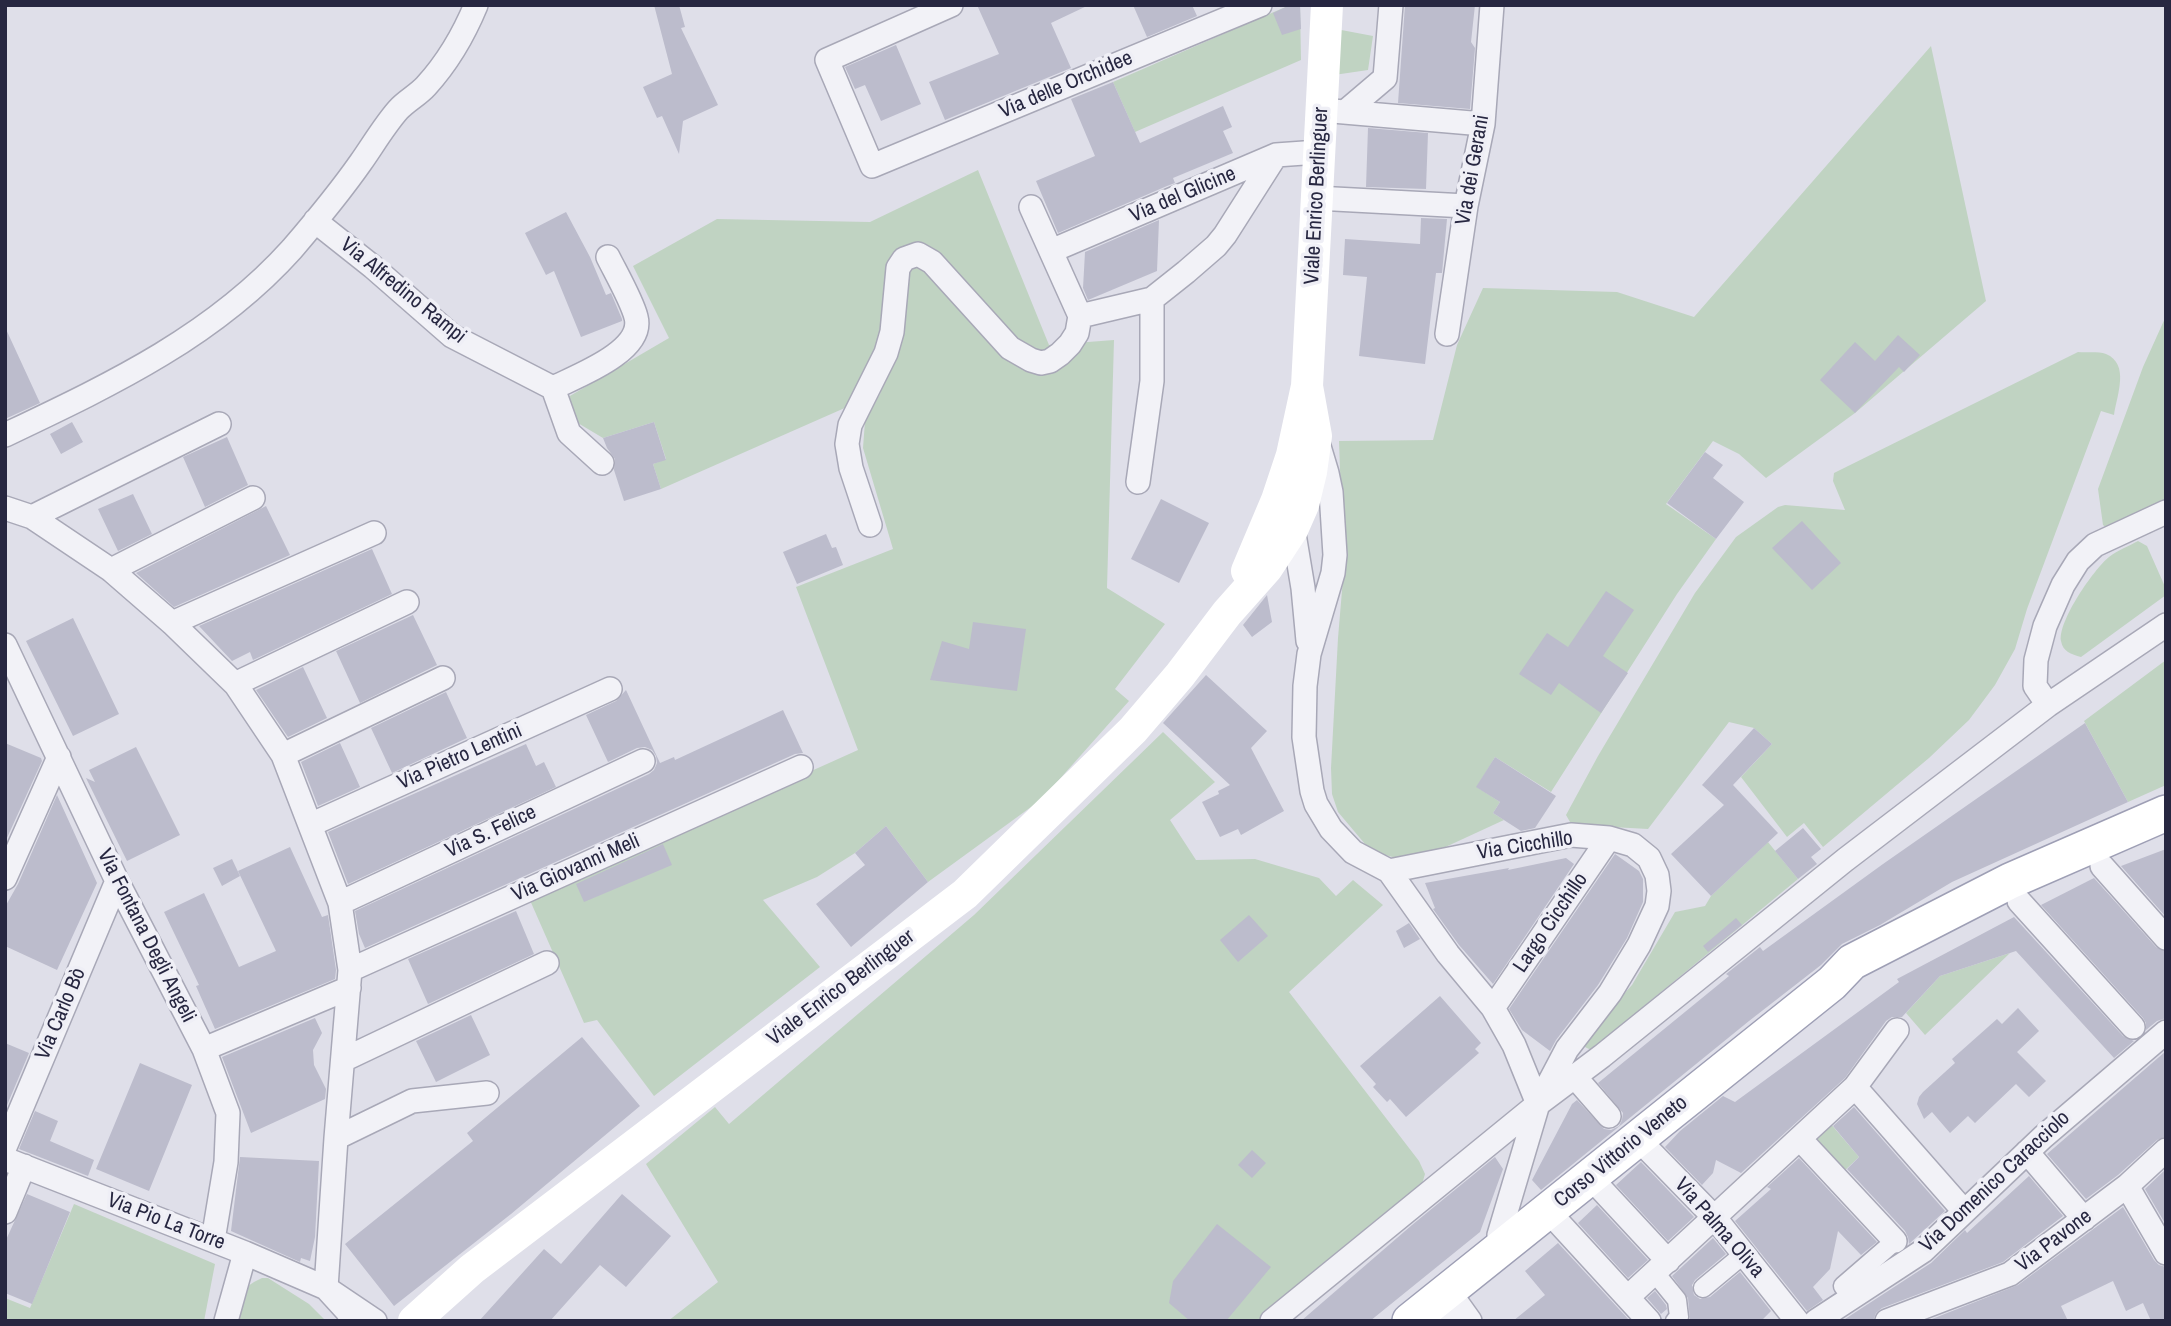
<!DOCTYPE html>
<html>
<head>
<meta charset="utf-8">
<style>
	body { margin:0 }
	#map { position:relative; width:2171px; height:1326px; overflow:hidden; background:#dfdfe9; font-family:"Archivo Narrow",sans-serif }
	canvas { display:block }
	.frame { position:absolute; inset:0; border:7px solid #272741; pointer-events:none }
</style>
</head>
<body>
<div id="map">
<canvas width="2171" height="1326"></canvas>
<div class="frame"></div>
</div>
<script>
const c = document.querySelector('canvas').getContext('2d');
c.lineJoin = 'round';
function fillPath(path, color) {
  c.fillStyle = color;
  c.fill(path, 'evenodd');
}
function stroke(path, color, width, dash) {
  c.strokeStyle = color;
  c.lineWidth = width;
  c.lineCap = dash ? 'butt' : 'round';
  c.setLineDash(dash || []);
  c.stroke(path);
}
function label(font, color, halo, rows, align = 'center') {
  c.font = font + ' "Archivo Narrow",sans-serif';
  c.lineWidth = 7;
  c.setLineDash([]);
  c.textBaseline = 'middle';
  c.strokeStyle = halo;
  c.fillStyle = color;
  for (const [text, x, y, turn = 0] of rows) {
    c.save();
    c.translate(x, y);
    c.rotate((+turn || 0) * Math.PI / 180);
    c.textAlign = isNaN(turn) ? turn : align;
    if (halo) c.strokeText(text, 0, 0);
    c.fillText(text, 0, 0);
    c.restore();
  }
}
fillPath(new Path2D(`
	M 1290,5 L 1300,5 L 1301,60 L 1135,132 L 1113,82 Z
	M 1336,29 L 1373,36 L 1368,70 L 1334,75 Z
	M 1931,46 L 1986,301 L 1855,413 L 1766,478 L 1739,454 L 1713,441 L 1666,504 L 1716,539 L 1677,594 L 1551,792 L 1495,757 L 1477,787 L 1500,802 L 1493,813 L 1504,820 L 1439,850 L 1396,858 L 1378,853 L 1365,844 L 1338,812 L 1332,794 L 1331,768 L 1338,638 L 1346,543 L 1341,499 L 1339,441 L 1433,440 L 1457,345 L 1483,288 L 1617,292 L 1694,317 Z
	M 978,170 L 1049,345 L 1114,340 L 1107,588 L 1165,624 L 1115,689 L 1129,701 L 1042,799 L 928,882 L 886,826 L 855,853 L 817,877 L 763,900 L 820,967 L 654,1096 L 597,1020 L 584,1023 L 529,898 L 858,750 L 796,587 L 893,549 L 863,448 L 865,421 L 881,392 L 661,489 L 653,464 L 666,459 L 654,422 L 603,438 L 551,407 L 669,338 L 633,266 L 717,219 L 870,222 Z
	M 2166,316 L 2166,501 L 2109,530 L 2103,525 L 2098,489 L 2143,367 Z
	M 2078,352 C 2086,353 2098,351 2106,354 C 2130,364 2117,395 2114,415 L 2101,411 L 2027,609 L 2015,649 L 1995,685 L 1969,720 L 1929,758 L 1823,847 L 1804,823 L 1787,837 L 1741,777 L 1772,744 L 1754,728 L 1729,722 L 1648,829 L 1576,825 L 1570,822 L 1566,815 L 1598,756 L 1695,593 L 1736,537 L 1778,507 L 1785,505 L 1845,510 L 1833,481 L 1834,473 Z
	M 2138,541 L 2147,546 L 2166,589 L 2166,595 L 2081,657 C 2071,654 2063,652 2061,641 C 2058,621 2094,569 2109,557 C 2118,550 2129,546 2138,541 Z
	M 2166,660 L 2166,785 L 2128,802 L 2084,721 Z
	M 1163,732 L 1215,782 L 1170,820 L 1196,860 L 1255,859 L 1319,878 L 1336,896 L 1353,880 L 1383,905 L 1289,992 L 1419,1161 L 1425,1174 L 1420,1191 L 1272,1321 L 668,1321 L 718,1282 L 646,1164 L 715,1107 L 729,1124 L 974,915 Z
	M 1768,842 L 1798,879 L 1591,1050 L 1585,1047 L 1582,1040 L 1632,985 L 1675,912 L 1705,906 L 1711,896 Z
	M 2010,953 L 1925,1035 L 1906,1013 L 1940,976 Z
	M 1830,1123 L 1859,1157 L 1840,1175 L 1814,1147 L 1815,1135 Z
	M 74,1204 L 215,1264 L 204,1321 L 5,1321 L 5,1298 L 30,1308 Z
	M 262,1278 L 268,1278 L 309,1304 L 326,1321 L 232,1321 C 240,1299 239,1288 262,1278 Z`), '#c0d3c2');
fillPath(new Path2D(`
	M 654,5 L 679,5 L 685,27 L 681,28 L 718,105 L 683,121 L 679,154 L 662,116 L 657,118 L 643,87 L 672,74 Z
	M 977,5 L 1089,5 L 1051,23 L 1071,68 L 945,120 L 929,82 L 999,54 Z
	M 1133,5 L 1192,5 L 1197,16 L 1147,37 Z
	M 1290,5 L 1300,5 L 1301,29 L 1282,35 L 1273,13 Z
	M 1405,5 L 1475,5 L 1471,42 L 1475,48 L 1470,109 L 1398,103 Z
	M 896,45 L 921,104 L 881,121 L 865,85 L 855,89 L 845,67 Z
	M 1113,82 L 1140,143 L 1223,106 L 1232,127 L 1223,131 L 1233,153 L 1173,178 L 1175,183 L 1167,186 L 1058,233 L 1036,181 L 1095,156 L 1071,99 Z
	M 1368,128 L 1428,133 L 1426,189 L 1366,187 Z
	M 566,212 L 590,257 L 606,295 L 611,293 L 622,319 L 622,321 L 581,337 L 554,271 L 546,275 L 525,233 Z
	M 1421,218 L 1447,219 L 1442,273 L 1436,273 L 1425,364 L 1359,356 L 1367,277 L 1343,275 L 1345,239 L 1420,244 Z
	M 1159,220 L 1157,271 L 1088,300 L 1083,288 L 1085,252 Z
	M 5,327 L 40,403 L 5,419 Z
	M 1898,335 L 1920,355 L 1904,372 L 1899,367 L 1855,413 L 1820,380 L 1855,342 L 1875,361 Z
	M 72,422 L 83,442 L 61,454 L 50,434 Z
	M 654,422 L 666,460 L 653,464 L 661,489 L 624,501 L 614,470 L 615,459 L 607,448 L 603,438 Z
	M 227,437 L 248,485 L 205,507 L 183,457 Z
	M 1705,452 L 1723,465 L 1713,478 L 1744,502 L 1716,539 L 1667,503 Z
	M 133,494 L 152,534 L 118,551 L 98,509 Z
	M 1161,499 L 1209,523 L 1179,583 L 1131,559 Z
	M 266,506 L 290,555 L 174,607 L 136,573 Z
	M 1802,521 L 1841,563 L 1812,590 L 1772,548 Z
	M 826,534 L 832,548 L 836,547 L 843,565 L 797,584 L 783,552 Z
	M 372,549 L 392,594 L 253,660 L 250,652 L 232,661 L 199,626 Z
	M 1606,591 L 1634,610 L 1603,656 L 1628,673 L 1601,713 L 1559,683 L 1551,695 L 1519,674 L 1547,633 L 1568,647 Z
	M 1267,595 L 1272,622 L 1252,637 L 1243,625 Z
	M 413,615 L 437,665 L 360,703 L 336,651 Z
	M 73,618 L 119,714 L 73,736 L 26,641 Z
	M 973,622 L 1026,629 L 1017,691 L 930,680 L 942,641 L 969,649 Z
	M 303,667 L 327,718 L 288,737 L 256,690 Z
	M 1206,675 L 1267,731 L 1251,748 L 1284,811 L 1241,835 L 1238,829 L 1220,837 L 1202,802 L 1219,794 L 1218,791 L 1230,785 L 1163,723 Z
	M 626,690 L 660,763 L 674,757 L 675,760 L 783,710 L 803,753 L 795,754 L 365,948 L 359,934 L 355,911 L 649,774 L 654,770 L 657,763 L 656,756 L 652,750 L 645,747 L 637,748 L 608,762 L 586,715 L 616,701 Z
	M 446,692 L 467,738 L 392,773 L 371,728 Z
	M 2085,723 L 2128,802 L 1952,882 L 1880,925 L 1842,944 L 1821,965 L 1749,1021 L 1541,1190 L 1532,1180 L 1572,1104 L 1577,1100 L 1604,1129 L 1611,1130 L 1619,1126 L 1622,1120 L 1623,1113 L 1598,1083 L 1729,976 L 1726,974 L 1760,947 L 1763,951 L 1883,864 Z
	M 1754,728 L 1772,744 L 1733,785 L 1778,833 L 1711,896 L 1671,854 L 1724,805 L 1702,785 Z
	M 5,743 L 41,758 L 42,761 L 6,840 Z
	M 340,743 L 360,787 L 318,806 L 301,762 Z
	M 526,744 L 536,766 L 544,762 L 556,787 L 348,884 L 328,832 Z
	M 136,747 L 180,835 L 127,861 L 86,778 L 95,782 L 89,770 Z
	M 1495,757 L 1556,796 L 1535,828 L 1521,831 L 1493,813 L 1500,802 L 1476,787 Z
	M 57,795 L 97,883 L 57,970 L 5,946 L 5,907 L 18,884 Z
	M 886,826 L 928,882 L 851,947 L 816,904 L 865,865 L 855,853 Z
	M 1803,828 L 1821,849 L 1811,857 L 1817,864 L 1798,879 L 1775,851 Z
	M 663,844 L 672,865 L 584,902 L 576,884 Z
	M 290,847 L 322,917 L 328,915 L 336,970 L 335,979 L 215,1029 L 196,986 L 199,985 L 164,912 L 204,893 L 239,967 L 276,951 L 238,871 Z
	M 2166,849 L 2166,917 L 2121,866 Z
	M 1615,854 L 1639,871 L 1643,879 L 1643,902 L 1627,938 L 1598,985 L 1556,1040 L 1550,1051 L 1522,1030 L 1509,1009 Z
	M 1566,858 L 1574,864 L 1493,984 L 1459,945 L 1433,909 L 1435,908 L 1425,883 L 1509,868 L 1508,870 Z
	M 232,859 L 240,876 L 222,886 L 213,868 Z
	M 2094,878 L 2156,947 L 2166,952 L 2166,1018 L 2157,1021 L 2146,1030 L 2146,1023 L 2143,1018 L 2041,905 Z
	M 516,911 L 534,954 L 428,1004 L 408,959 Z
	M 1249,915 L 1268,936 L 1238,962 L 1220,940 Z
	M 2014,917 L 2123,1036 L 2134,1041 L 2114,1058 L 2016,951 L 1940,976 L 1902,1017 L 1892,1017 L 1886,1021 L 1845,1078 L 1741,1173 L 1716,1160 L 1713,1173 L 1702,1185 L 1665,1147 L 1680,1131 L 1723,1096 L 1735,1102 L 1899,982 L 1897,979 Z
	M 1736,918 L 1742,925 L 1708,952 L 1703,946 Z
	M 1409,923 L 1420,939 L 1404,948 L 1396,931 Z
	M 1440,996 L 1481,1043 L 1475,1049 L 1479,1053 L 1406,1117 L 1390,1099 L 1387,1102 L 1373,1087 L 1376,1084 L 1360,1066 Z
	M 2018,1008 L 2039,1031 L 2017,1052 L 2046,1081 L 2029,1097 L 2016,1084 L 1975,1123 L 1968,1116 L 1950,1133 L 1932,1112 L 1924,1119 L 1917,1104 L 1919,1097 L 1923,1092 L 1955,1063 L 1952,1059 L 1997,1019 L 2002,1024 Z
	M 471,1015 L 490,1055 L 436,1082 L 416,1041 Z
	M 315,1018 L 322,1033 L 313,1050 L 314,1065 L 326,1089 L 325,1099 L 251,1133 L 222,1057 Z
	M 582,1037 L 640,1106 L 511,1214 L 394,1306 L 345,1244 L 473,1141 L 467,1133 Z
	M 5,1043 L 29,1053 L 5,1110 Z
	M 2166,1051 L 2166,1136 L 2157,1140 L 2118,1175 L 2086,1199 L 2047,1154 Z
	M 140,1063 L 192,1085 L 149,1191 L 96,1169 Z
	M 1854,1107 L 1945,1211 L 1909,1244 L 1908,1237 L 1905,1231 L 1847,1169 L 1859,1157 L 1833,1126 Z
	M 35,1111 L 58,1121 L 50,1141 L 94,1160 L 88,1176 L 19,1149 Z
	M 1252,1150 L 1266,1163 L 1252,1178 L 1238,1165 Z
	M 240,1157 L 319,1161 L 315,1237 L 310,1261 L 301,1258 L 300,1262 L 231,1231 Z
	M 1495,1157 L 1503,1169 L 1480,1232 L 1370,1321 L 1301,1321 L 1412,1225 Z
	M 1799,1158 L 1877,1242 L 1861,1255 L 1838,1231 L 1830,1269 L 1813,1287 L 1823,1300 L 1807,1311 L 1735,1221 L 1771,1189 L 1767,1187 Z
	M 1641,1162 L 1694,1217 L 1668,1241 L 1616,1185 Z
	M 2166,1169 L 2166,1225 L 2145,1189 Z
	M 2029,1176 L 2063,1216 L 2003,1262 L 1882,1308 L 1876,1313 L 1873,1321 L 1842,1321 L 1931,1263 L 1965,1230 L 1967,1233 Z
	M 27,1194 L 70,1212 L 32,1304 L 5,1293 L 5,1242 Z
	M 622,1194 L 671,1236 L 626,1287 L 600,1265 L 550,1321 L 479,1321 L 544,1249 L 561,1264 Z
	M 1597,1205 L 1648,1260 L 1628,1278 L 1578,1223 Z
	M 2123,1207 L 2154,1260 L 2159,1265 L 2166,1267 L 2166,1321 L 2151,1321 L 2143,1303 L 2126,1311 L 2113,1281 L 2061,1306 L 2068,1321 L 1927,1321 L 2018,1285 Z
	M 1217,1224 L 1271,1267 L 1226,1321 L 1190,1321 L 1169,1303 L 1173,1281 Z
	M 1713,1238 L 1726,1254 L 1695,1280 L 1692,1285 L 1694,1295 L 1700,1299 L 1710,1297 L 1740,1272 L 1771,1311 L 1761,1321 L 1690,1321 L 1688,1298 L 1672,1276 Z
	M 1558,1243 L 1630,1321 L 1513,1321 L 1545,1295 L 1525,1271 Z
	M 1655,1291 L 1666,1305 L 1667,1309 L 1661,1314 L 1647,1298 Z`), '#bcbccc');
const pedestrian = new Path2D(`
	M 1655,1273 L 1677,1300 L 1679,1317 L 1675,1321
	M 1703,1288 L 1744,1254
	M 1851,1297 L 1843,1286 L 1895,1241`);
const minor = new Path2D(`
	M 951,5 L 827,60 L 872,166 L 1260,5
	M 1321,110 L 1483,124
	M 1345,112 L 1385,78 L 1391,5
	M 1316,198 L 1466,206
	M 1031,207 L 1080,316
	M 315,221 L 373,267 L 452,336 L 553,388 C 577,376 645,351 636,317 C 632,301 616,273 608,257
	M 1051,251 L 1276,155 L 1318,152
	M 1447,334 L 1466,206 L 1483,124 L 1492,5
	M 553,388 L 569,433 L 602,463
	M 5,435 C 110,385 213,337 292,249 C 316,221 340,192 361,162 C 373,145 384,126 398,110 C 406,101 418,95 426,86 C 447,63 464,34 476,5
	M 1318,443 L 1327,473 L 1331,492 L 1335,555 L 1333,573 L 1309,654 L 1305,686 L 1304,737 L 1312,791 L 1316,804 L 1331,829 L 1353,852 L 1389,871 L 1571,835 L 1609,838 L 1633,845 L 1649,858 L 1657,875 L 1659,891 L 1657,906 L 1639,945 L 1610,993 L 1567,1049 L 1538,1104 L 1499,1235 L 1506,1244
	M 1138,482 L 1152,381 L 1152,299
	M 5,508 L 32,517 L 111,570 L 172,623 L 236,685 L 283,755 L 340,903 L 350,970 L 336,1138 L 326,1288 L 347,1311 L 353,1321
	M 32,517 L 219,424
	M 1292,522 L 1303,588 L 1308,641
	M 870,525 L 851,468 L 847,444 L 850,425 L 886,353 L 892,332 L 898,268 L 904,259 L 918,254 L 932,262 L 1010,348 L 1031,360 L 1041,363 L 1050,361 L 1060,354 L 1070,344 L 1077,333 L 1080,316 L 1152,299 L 1186,272 L 1216,246 L 1225,235 L 1276,155
	M 111,570 L 253,498
	M 172,623 L 374,533
	M 5,645 L 117,881 L 204,1049 L 228,1113 L 226,1162 L 213,1240
	M 235,684 L 407,602
	M 2048,705 L 2035,686 L 2036,660 L 2045,626 L 2063,585 L 2078,561 L 2095,545 L 2166,512
	M 283,755 L 443,678
	M 310,825 L 610,689
	M 2102,866 L 2166,938
	M 1389,871 L 1448,954 L 1493,1008 L 1514,1045 L 1538,1104
	M 5,878 L 59,757
	M 2019,901 L 2133,1027
	M 340,903 L 643,761
	M 350,970 L 801,767
	M 1493,1008 L 1609,838
	M 204,1049 L 349,988
	M 343,1060 L 547,963
	M 1575,1077 L 1609,1116
	M 1855,1087 L 1897,1030
	M 336,1138 L 412,1101 L 487,1093
	M 1638,1139 L 1715,1218 L 1797,1321
	M 1800,1139 L 1895,1241
	M 5,1147 L 117,881
	M 2027,1152 L 2084,1219
	M 5,1159 L 245,1253 L 326,1288 L 375,1321
	M 1590,1177 L 1668,1261
	M 2127,1186 L 2166,1253
	M 1548,1211 L 1649,1321
	M 5,1212 L 24,1166
	M 1628,1297 L 1855,1087 L 1964,1211
	M 1455,1300 L 1470,1321
	M 226,1321 L 245,1253
	M 1272,1321 L 1538,1104 L 1602,1056 L 1845,860 L 2048,705 L 2166,625
	M 1444,1321 L 1455,1300 L 1448,1290
	M 1816,1321 L 1923,1251 L 2043,1137 L 2166,1032
	M 1887,1321 L 2010,1274 L 2127,1186 L 2166,1150`);
const primary = new Path2D(`
	M 1410,1321 L 1832,983 L 1852,962 L 2010,881 L 2166,813`);
stroke(pedestrian, '#a8a8b7', 21);
stroke(minor, '#a8a8b7', 26);
stroke(primary, '#9e9fb5', 38);
stroke(pedestrian, '#f2f2f7', 18);
stroke(minor, '#f2f2f7', 23);
stroke(new Path2D(`
	M 1247,571 L 1277,500 L 1292,455 L 1307,386 L 1327,5
	M 414,1321 L 472,1269 L 965,894 L 1133,730 L 1180,675 L 1227,613 L 1267,568 L 1292,530 L 1303,505 L 1311,472 L 1316,436 L 1307,386`), '#fff', 32);
stroke(primary, '#fff', 35);
label('21px', '#272741', '#efeff6', [
	["Via delle Orchidee",1066,85,-23],
	["Via dei Gerani",1473,170,-80],
	["Via del Glicine",1183,195,-23],
	["Viale Enrico Berlinguer",1317,196,-87],
	["Via Alfredino Rampi",403,291,39],
	["Via Pietro Lentini",460,757,-24],
	["Via S. Felice",491,832,-25],
	["Via Cicchillo",1525,846,-9],
	["Via Giovanni Meli",576,868,-24],
	["Largo Cicchillo",1551,923,-56],
	["Via Fontana Degli Angeli",146,936,63],
	["Viale Enrico Berlinguer",841,988,-37],
	["Via Carlo Bò",61,1014,-67],
	["Corso Vittorio Veneto",1621,1152,-39],
	["Via Domenico Caracciolo",1995,1182,-43],
	["Via Pio La Torre",166,1222,21],
	["Via Palma Oliva",1719,1228,49],
	["Via Pavone",2054,1241,-37]
]);
</script>
</body>
</html>
